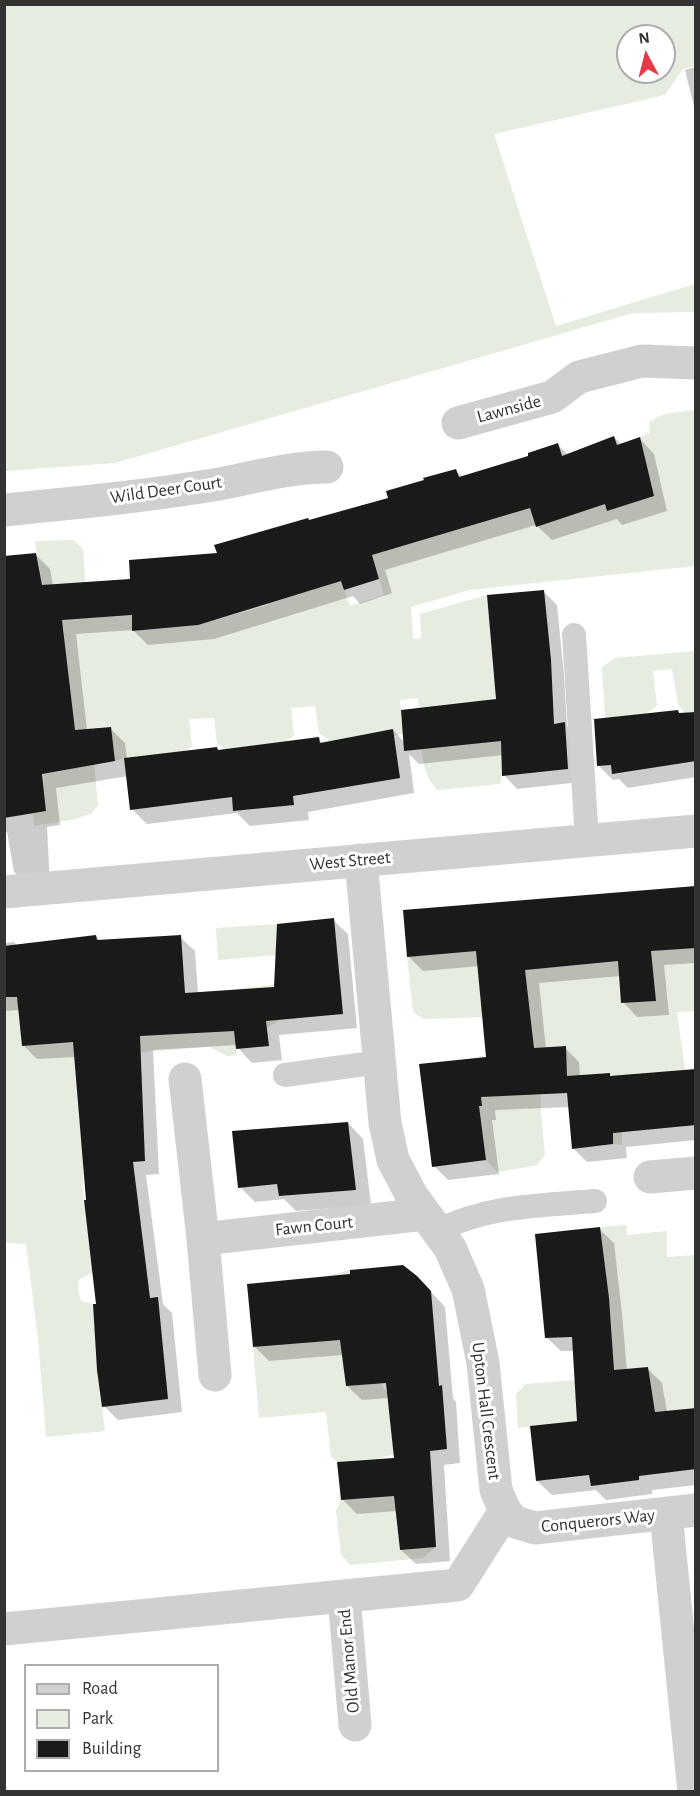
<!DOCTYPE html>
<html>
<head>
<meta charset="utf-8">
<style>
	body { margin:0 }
	#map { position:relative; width:700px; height:1796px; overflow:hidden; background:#fff; font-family:"Alegreya Sans",sans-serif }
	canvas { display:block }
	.frame { position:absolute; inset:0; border:6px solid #333; pointer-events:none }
	.legend { position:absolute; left:24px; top:1664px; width:195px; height:108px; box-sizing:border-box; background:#fff; border:2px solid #adadad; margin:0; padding:8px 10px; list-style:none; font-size:18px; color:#333 }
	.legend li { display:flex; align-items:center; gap:12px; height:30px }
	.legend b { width:30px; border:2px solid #adadad }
	.north { position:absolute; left:616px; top:24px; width:60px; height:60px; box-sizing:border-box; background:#fff; border:2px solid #adadad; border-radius:50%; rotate:353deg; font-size:16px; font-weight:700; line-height:24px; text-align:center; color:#333 }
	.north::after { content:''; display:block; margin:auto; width:21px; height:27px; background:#e63946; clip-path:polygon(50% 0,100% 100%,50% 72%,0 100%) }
</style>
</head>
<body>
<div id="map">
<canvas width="700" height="1796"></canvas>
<div class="frame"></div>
<ul class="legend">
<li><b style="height:8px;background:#d0d0d0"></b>Road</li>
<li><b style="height:16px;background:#e6ecdf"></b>Park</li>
<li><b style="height:16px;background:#1a1a1a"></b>Building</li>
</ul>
<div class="north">N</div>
</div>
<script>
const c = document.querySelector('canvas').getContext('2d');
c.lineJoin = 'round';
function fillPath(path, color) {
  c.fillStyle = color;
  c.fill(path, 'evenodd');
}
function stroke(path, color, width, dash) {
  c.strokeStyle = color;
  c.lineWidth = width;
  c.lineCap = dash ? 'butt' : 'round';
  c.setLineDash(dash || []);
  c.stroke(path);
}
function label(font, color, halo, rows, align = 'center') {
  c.font = font + ' "Alegreya Sans",sans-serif';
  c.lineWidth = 6;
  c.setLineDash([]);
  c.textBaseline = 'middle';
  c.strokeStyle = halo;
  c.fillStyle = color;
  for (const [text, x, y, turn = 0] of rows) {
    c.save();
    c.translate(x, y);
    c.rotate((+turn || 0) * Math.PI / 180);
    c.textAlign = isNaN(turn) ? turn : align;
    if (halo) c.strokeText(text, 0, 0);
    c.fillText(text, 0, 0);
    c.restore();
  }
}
fillPath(new Path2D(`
	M 5,4 L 695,5 L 695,66 L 683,69 L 665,95 L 494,134 L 556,326 L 695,284 L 695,312 L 633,313 L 115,463 L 5,471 ZM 628,36 L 664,36 L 664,72 L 628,72 Z
	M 695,410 L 695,566 L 469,590 L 411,607 L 413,639 L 421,638 L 420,614 L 487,595 L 496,697 L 488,700 L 447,705 L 501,738 L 502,776 L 500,784 L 438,790 C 417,774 421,723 418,698 L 400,700 L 403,734 L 394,736 L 393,729 L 330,741 L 319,733 L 315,706 L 291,708 L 294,736 L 285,742 L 226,749 L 217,744 L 214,718 L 189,719 L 192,747 L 181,752 L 124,758 L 115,761 L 110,727 L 91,728 L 98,805 L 92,813 L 76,819 L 34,826 L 33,813 L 46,811 L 40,738 L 27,687 L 70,684 L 63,624 L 43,589 L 35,541 L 74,540 L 83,549 L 88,618 L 132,616 L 133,631 L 195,625 L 212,609 L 216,620 L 269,605 L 265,592 L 283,598 L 332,584 L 338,571 L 350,606 L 384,595 L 372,555 L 515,513 L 598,470 L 607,511 L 653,496 L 640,437 L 650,433 L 649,422 L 664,414 Z
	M 695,651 L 695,712 L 684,713 L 678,704 L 672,669 L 653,671 L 657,706 L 645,714 L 605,718 L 602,667 L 615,658 Z
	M 277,924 L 276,955 L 218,960 L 216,928 Z
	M 695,948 L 695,1011 L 677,1012 L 685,1070 L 622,1132 L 622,1145 L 613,1144 L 610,1073 L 567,1076 L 566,1046 L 539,1048 L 541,1111 L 545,1155 L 537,1165 L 498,1172 L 486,1160 L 481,1122 L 454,1109 L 482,1106 L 477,1058 L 534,1053 L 530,1012 L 488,1017 L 423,1019 L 413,1012 L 407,957 L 480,950 L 523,959 L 619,961 L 622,1003 L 656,1001 L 650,951 Z
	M 184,982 L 190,1033 L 231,1030 L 229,990 L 280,984 L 281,1019 L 236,1049 L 236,1055 L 227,1056 L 209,1047 L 126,1053 L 83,1165 L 83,1190 L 93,1272 L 79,1280 L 78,1289 L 81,1301 L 93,1304 L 98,1371 L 105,1431 L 46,1437 L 38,1339 L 26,1244 L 5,1243 L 5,997 L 18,997 L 22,1046 Z
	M 626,1225 L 627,1235 L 667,1231 L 667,1257 L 695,1255 L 695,1408 L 655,1412 L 648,1367 L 627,1369 L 577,1421 L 518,1428 L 516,1394 L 526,1384 L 575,1380 L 600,1227 Z
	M 350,1270 L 354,1309 L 344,1369 L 346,1386 L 380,1383 L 387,1392 L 394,1454 L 377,1459 L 337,1462 L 331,1457 L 326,1412 L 259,1418 L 253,1347 L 322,1341 L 318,1278 Z
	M 394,1496 L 400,1550 L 436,1547 L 423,1558 L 350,1565 L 341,1555 L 336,1511 L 341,1500 Z`), '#e6ecdf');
fillPath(new Path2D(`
	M 696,67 L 696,115 L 685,70 Z
	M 614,437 L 622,445 L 640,439 L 654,454 L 667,511 L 622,525 L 617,519 L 552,540 L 536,525 L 385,570 L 392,593 L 360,604 L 353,596 L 214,639 L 148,645 L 133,630 L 76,634 L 87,730 L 110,728 L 125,743 L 127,759 L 217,749 L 219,751 L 319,739 L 323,744 L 393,730 L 405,743 L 497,700 L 543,591 L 557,605 L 564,675 L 567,726 L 578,738 L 581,782 L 517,789 L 504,775 L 503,755 L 419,764 L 409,754 L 414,793 L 308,812 L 309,820 L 250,826 L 237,813 L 147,824 L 132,809 L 128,776 L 56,788 L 60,825 L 47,827 L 50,885 L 29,886 L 14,872 L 7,832 L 4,832 L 4,557 L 35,554 L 50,569 L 53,586 L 132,580 L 219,555 L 309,521 L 390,499 L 456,471 L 462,477 L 530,457 L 558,445 L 568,455 Z
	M 680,714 L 696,714 L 696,777 L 628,788 L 619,779 L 613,780 L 598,765 Z
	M 696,887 L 696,963 L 664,965 L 669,1015 L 637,1017 L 623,1002 L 621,976 L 539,983 L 546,1049 L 565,1048 L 579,1062 L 580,1077 L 609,1075 L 612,1078 L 696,1071 L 696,1140 L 626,1147 L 627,1158 L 587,1162 L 573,1148 L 570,1107 L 495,1110 L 496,1120 L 492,1120 L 499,1174 L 448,1180 L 434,1166 L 488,1058 L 479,966 L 423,971 L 408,956 Z
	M 333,920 L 348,934 L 357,1028 L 279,1035 L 282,1060 L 252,1063 L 238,1048 L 237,1045 L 153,1050 L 159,1174 L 146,1175 L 163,1304 L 172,1313 L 182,1412 L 118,1420 L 104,1406 L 98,1305 L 87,1201 L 76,1057 L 37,1059 L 23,1045 L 20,1010 L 4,1011 L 4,943 L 14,942 L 17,946 L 96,936 L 101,942 L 180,937 L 195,951 L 198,994 L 276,988 Z
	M 348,1123 L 363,1139 L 371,1205 L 296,1211 L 284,1199 L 255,1202 L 240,1187 Z
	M 599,1229 L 614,1243 L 622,1314 L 627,1371 L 648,1369 L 662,1383 L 667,1412 L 696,1409 L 696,1485 L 652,1490 L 652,1494 L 606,1500 L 596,1490 L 552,1495 L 537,1481 L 579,1423 L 574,1351 L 561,1351 L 546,1337 Z
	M 431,1292 L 445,1307 L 453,1398 L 456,1402 L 460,1463 L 444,1465 L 450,1561 L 416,1564 L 401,1550 L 397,1511 L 357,1514 L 342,1499 L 396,1460 L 389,1398 L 362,1400 L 347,1386 L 343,1355 L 269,1361 L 255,1347 Z`), '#0003');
fillPath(new Path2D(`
	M 614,436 L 617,445 L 640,437 L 654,496 L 607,511 L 605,504 L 536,527 L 530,508 L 372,555 L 379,579 L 344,590 L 341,581 L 198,625 L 132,631 L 132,615 L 62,620 L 75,730 L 111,727 L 115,761 L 42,774 L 46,811 L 4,818 L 4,556 L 36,553 L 42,585 L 130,579 L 129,560 L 217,553 L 214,545 L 308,518 L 309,520 L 388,498 L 386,491 L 424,480 L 423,478 L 456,469 L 459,477 L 528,456 L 528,453 L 558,443 L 562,456 Z
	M 544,590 L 551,660 L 554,724 L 565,722 L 568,769 L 502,776 L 501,741 L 404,751 L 401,710 L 496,699 L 487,595 Z
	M 678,710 L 679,713 L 696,712 L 696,761 L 612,774 L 611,765 L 597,766 L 594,719 Z
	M 393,729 L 400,778 L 293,796 L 294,805 L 233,811 L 232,797 L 130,810 L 124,758 L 217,747 L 218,750 L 319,737 L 320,743 Z
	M 696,886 L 696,948 L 651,951 L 656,1001 L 621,1003 L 618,961 L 525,970 L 534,1048 L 566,1046 L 567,1076 L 610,1073 L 610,1076 L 696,1069 L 696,1125 L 613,1133 L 613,1144 L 572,1149 L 567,1093 L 481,1097 L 482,1106 L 479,1106 L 486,1160 L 432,1167 L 419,1064 L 486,1057 L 476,951 L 407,957 L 403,910 Z
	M 334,918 L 343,1014 L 266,1021 L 269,1046 L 236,1049 L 234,1031 L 140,1036 L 145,1161 L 133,1162 L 150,1298 L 158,1297 L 168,1399 L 102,1407 L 97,1370 L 93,1304 L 96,1304 L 84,1200 L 86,1200 L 73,1042 L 22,1046 L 17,997 L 4,997 L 4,946 L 96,935 L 97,940 L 181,935 L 185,993 L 274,987 L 277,924 Z
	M 348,1122 L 356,1190 L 279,1196 L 277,1184 L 238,1188 L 232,1131 Z
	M 600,1227 L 609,1298 L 614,1370 L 648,1367 L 655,1412 L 696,1408 L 696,1469 L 639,1476 L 639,1480 L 591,1486 L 589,1475 L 536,1481 L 530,1426 L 577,1421 L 572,1337 L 545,1338 L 535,1234 Z
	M 403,1265 L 417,1276 L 431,1291 L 439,1386 L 442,1385 L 447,1449 L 430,1451 L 436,1547 L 400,1550 L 394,1496 L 341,1500 L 337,1462 L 394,1458 L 386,1383 L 346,1386 L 340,1340 L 253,1347 L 247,1284 L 350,1274 L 350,1270 Z`), '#1a1a1a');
stroke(new Path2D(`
	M 574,635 L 587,840
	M 285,1075 L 380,1062
	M 437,1231 C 488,1205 539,1206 595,1201`), '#d0d0d0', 24);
stroke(new Path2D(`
	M 458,423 L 552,397 L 579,377 L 642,361 L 696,363
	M 4,510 C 76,503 148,496 219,484 C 255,477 291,467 327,467
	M 361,860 L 385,1123 L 393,1160 L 412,1196 L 450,1248 L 468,1289 L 483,1363 L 496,1490 L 505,1511 L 515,1522 L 535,1528 L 696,1510
	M 4,892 L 696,831
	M 185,1079 L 203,1239 L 215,1375
	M 650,1177 L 696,1173
	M 203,1239 L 425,1214
	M 666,1514 L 694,1792
	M 344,1596 L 355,1725
	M 4,1629 L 458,1585 L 505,1511`), '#d0d0d0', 33);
label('18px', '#333', '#fff', [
	["Lawnside",509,409,-15],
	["Wild Deer Court",166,490,-8],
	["West Street",350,861,-5],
	["Fawn Court",314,1226,-6],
	["Upton Hall Crescent",486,1411,83],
	["Conquerors Way",598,1521,-6],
	["Old Manor End",349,1661,-95]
]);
</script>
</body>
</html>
